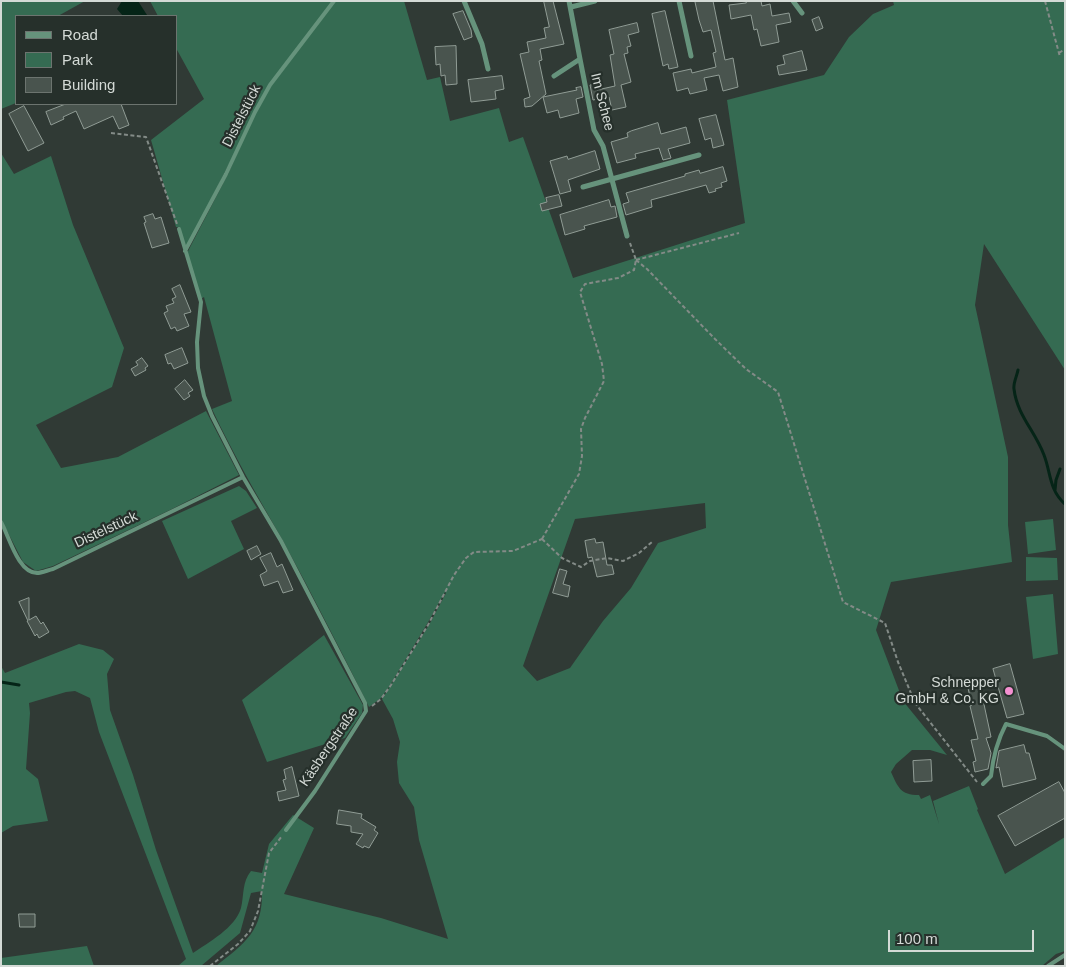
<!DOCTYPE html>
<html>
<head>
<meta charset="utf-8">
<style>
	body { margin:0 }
	#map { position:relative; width:1066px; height:967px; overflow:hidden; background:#303a35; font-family:Arial,sans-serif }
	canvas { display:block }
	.frame { position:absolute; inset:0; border:2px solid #d4dad6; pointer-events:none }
	.legend { position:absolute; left:15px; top:15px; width:162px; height:90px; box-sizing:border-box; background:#26302b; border:1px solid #6c746f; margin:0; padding:6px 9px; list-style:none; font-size:15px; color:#d4dad6 }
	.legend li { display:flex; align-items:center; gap:10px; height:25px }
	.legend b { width:25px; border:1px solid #6c746f }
	.scale { position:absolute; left:888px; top:930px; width:146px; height:22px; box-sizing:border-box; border:2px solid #d4dad6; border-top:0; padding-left:6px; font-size:15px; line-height:18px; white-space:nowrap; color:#d4dad6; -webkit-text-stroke:4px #26302b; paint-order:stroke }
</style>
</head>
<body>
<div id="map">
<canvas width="1066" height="967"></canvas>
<div class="frame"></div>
<ul class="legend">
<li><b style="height:6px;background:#66937c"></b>Road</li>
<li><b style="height:14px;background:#356b52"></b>Park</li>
<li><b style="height:14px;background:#49544e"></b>Building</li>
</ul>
<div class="scale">100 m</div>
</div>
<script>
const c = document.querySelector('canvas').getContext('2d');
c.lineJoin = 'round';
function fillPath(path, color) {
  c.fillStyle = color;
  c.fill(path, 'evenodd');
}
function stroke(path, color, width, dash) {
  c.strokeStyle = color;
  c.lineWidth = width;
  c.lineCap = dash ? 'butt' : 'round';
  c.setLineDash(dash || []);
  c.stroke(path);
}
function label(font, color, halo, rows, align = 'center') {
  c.font = font + ' Arial,sans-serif';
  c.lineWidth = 4.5;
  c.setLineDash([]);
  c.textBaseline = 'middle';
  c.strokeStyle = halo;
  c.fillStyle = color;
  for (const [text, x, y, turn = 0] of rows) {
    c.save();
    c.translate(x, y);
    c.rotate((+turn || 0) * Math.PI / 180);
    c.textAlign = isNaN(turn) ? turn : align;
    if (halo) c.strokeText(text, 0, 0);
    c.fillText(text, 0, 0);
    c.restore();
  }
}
fillPath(new Path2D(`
	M 1,1 L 85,1 L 58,16 L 16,16 L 16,103 L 1,109 Z
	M 150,1 L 333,1 L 270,84 L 185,250 L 179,227 L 176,227 L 151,140 L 204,99 L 176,48 L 176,16 L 158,16 Z
	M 335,1 L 404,1 L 427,80 L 440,77 L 450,121 L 499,108 L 509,142 L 523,137 L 573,278 L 745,223 L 727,100 L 824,75 L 849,37 L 873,14 L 894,5 L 893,1 L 1065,1 L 1065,370 L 984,244 L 975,305 L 1008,457 L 1008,525 L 1012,562 L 891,582 L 876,630 L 903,701 L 947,755 L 930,750 L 912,750 L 896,764 L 891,772 C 898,787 900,795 919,795 L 921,799 L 930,795 L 939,824 L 933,801 L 969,786 L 978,809 L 977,810 L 1005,874 L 1065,837 L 1065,951 L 1056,954 L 1042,966 L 216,966 C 245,943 263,931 262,891 L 251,893 L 240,933 L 201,966 L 178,966 L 186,959 L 99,732 L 90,698 L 75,691 L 66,692 L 29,703 L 30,713 L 26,769 L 38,779 L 48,821 L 13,826 L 1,833 L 1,666 L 5,673 L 79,644 L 103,650 L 114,659 L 107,674 L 110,710 L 133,775 L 156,850 L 193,953 C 209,942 235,928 241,908 C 244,895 242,882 251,871 L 262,873 L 269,844 L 293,815 L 314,828 L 284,894 L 381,918 L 448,939 L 419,840 L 414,807 L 399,783 L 397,762 L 400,742 L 393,719 L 382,699 L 429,625 L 446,593 L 445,592 L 427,624 L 389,687 L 381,698 L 369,707 C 341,651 312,594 282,539 C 257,495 233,454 212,409 L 232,401 L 204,297 L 201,299 L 187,253 L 228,174 L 256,112 L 271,86 ZM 705,503 L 706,528 L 658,543 L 631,588 L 603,621 L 570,668 L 537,681 L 523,666 L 575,519 Z
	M 1,153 L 14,174 L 51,156 L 73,225 L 124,348 L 112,387 L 36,425 L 61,468 L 118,457 L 206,411 L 239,475 L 172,509 L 53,566 L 36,571 L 23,562 L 1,519 Z
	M 239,486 L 246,491 L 257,508 L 231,521 L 244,549 L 188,579 L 162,521 Z
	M 1053,519 L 1056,550 L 1028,554 L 1025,522 Z
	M 1026,557 L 1057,558 L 1058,580 L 1026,581 Z
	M 1053,594 L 1058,654 L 1033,659 L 1026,597 Z
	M 324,635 L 363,705 L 362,713 L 345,738 L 267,762 L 242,700 Z
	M 87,946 L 94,966 L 1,966 L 1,958 Z`), '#356b52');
fillPath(new Path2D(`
	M 122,1 L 138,1 L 147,15 L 123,16 L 117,9 Z`), '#052417');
stroke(new Path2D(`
	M 1018,370 C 1017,376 1013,383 1014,389 C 1017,415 1035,431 1044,455 C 1051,473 1049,490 1065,504
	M 1055,490 L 1056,480 L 1060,469
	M 1,682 L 19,685`), '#052417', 3);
const building = new Path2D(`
	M 544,1 L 553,1 L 564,44 L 540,49 L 542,60 L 539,61 L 546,94 L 532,106 L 525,107 L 524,99 L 530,97 L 520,54 L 529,52 L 527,42 L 546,38 L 544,28 L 549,27 Z
	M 701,1 L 713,1 L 725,60 L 733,58 L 738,87 L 723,91 L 719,75 L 704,78 L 707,90 L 690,94 L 688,88 L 677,91 L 673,73 L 691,69 L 692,73 L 716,67 L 713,53 L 716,52 L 711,30 L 703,32 L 699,20 L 695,2 Z
	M 746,1 L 761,1 L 762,6 L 770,4 L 772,16 L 789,13 L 791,22 L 776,25 L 779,42 L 761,46 L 757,29 L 754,30 L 751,15 L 731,19 L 729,5 L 746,3 Z
	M 463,11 L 471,30 L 472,37 L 464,40 L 453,14 Z
	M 665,11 L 678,67 L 669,69 L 668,64 L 663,66 L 652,14 Z
	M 819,17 L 823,28 L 816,31 L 812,20 Z
	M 637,23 L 639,32 L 628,35 L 631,46 L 627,47 L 628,53 L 624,54 L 631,82 L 621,85 L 626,107 L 612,110 L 609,97 L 593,100 L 590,85 L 595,84 L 597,90 L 615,86 L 610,55 L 614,54 L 609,30 Z
	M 456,46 L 457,84 L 446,85 L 445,75 L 441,76 L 440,64 L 436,65 L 435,47 Z
	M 802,51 L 807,70 L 779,75 L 777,66 L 785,64 L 783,56 Z
	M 502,76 L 504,89 L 495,91 L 496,99 L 471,102 L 468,80 Z
	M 581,87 L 583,97 L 576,99 L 579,113 L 560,118 L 558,110 L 547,113 L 543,97 L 577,90 L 576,88 Z
	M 66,104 L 121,104 L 129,125 L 119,129 L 113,116 L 84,129 L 76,111 L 63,117 L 64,119 L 51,125 L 46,112 Z
	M 24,106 L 44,143 L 28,151 L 9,114 Z
	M 716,115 L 724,145 L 713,148 L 711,138 L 705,140 L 699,119 Z
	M 658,123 L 661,134 L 686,127 L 690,143 L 668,149 L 671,158 L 663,160 L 659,148 L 635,154 L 636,158 L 617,163 L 611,142 L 628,137 L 627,133 L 631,131 Z
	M 595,151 L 600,169 L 568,180 L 571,191 L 560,194 L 550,161 L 567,156 L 568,159 Z
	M 723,167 L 727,181 L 721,183 L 722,187 L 715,189 L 716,191 L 709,193 L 706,185 L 651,200 L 652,207 L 626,215 L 623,204 L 629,202 L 626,193 L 685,176 L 685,174 L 699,170 L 700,173 Z
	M 559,195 L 562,206 L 542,211 L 540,204 L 547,202 L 546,198 Z
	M 609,200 L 611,207 L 615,206 L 617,217 L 584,226 L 585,229 L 565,235 L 560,215 Z
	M 153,214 L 155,219 L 161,217 L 169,243 L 152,248 L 144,223 L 146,222 L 144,217 Z
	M 180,285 L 191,312 L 184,314 L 189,326 L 177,331 L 175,327 L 171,329 L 164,313 L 168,311 L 166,306 L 174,303 L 172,299 L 176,297 L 172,289 Z
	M 182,348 L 188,363 L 174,369 L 171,363 L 168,364 L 165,355 Z
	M 142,358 L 148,366 L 145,368 L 146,370 L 135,376 L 131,369 L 138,365 L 136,362 Z
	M 185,380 L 193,390 L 188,393 L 190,396 L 184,400 L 175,389 Z
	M 595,539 L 596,543 L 603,542 L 607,565 L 612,565 L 614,574 L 597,577 L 592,557 L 588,558 L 585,541 Z
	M 257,546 L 261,554 L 251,560 L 247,551 Z
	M 271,553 L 277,567 L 282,564 L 293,590 L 283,593 L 278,581 L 264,586 L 260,575 L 267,571 L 260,558 Z
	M 560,569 L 567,571 L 563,584 L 570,586 L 568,597 L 553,593 Z
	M 29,598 L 29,620 L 36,616 L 41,624 L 43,622 L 49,632 L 39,638 L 37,634 L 35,636 L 27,621 L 28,621 L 19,602 Z
	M 1010,664 L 1024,714 L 1007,718 L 993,669 Z
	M 979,681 L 991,737 L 986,738 L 991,753 L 988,769 L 975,772 L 973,762 L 976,761 L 971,740 L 978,739 L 970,706 L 972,705 L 967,684 Z
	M 1024,745 L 1026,753 L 1029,753 L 1036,779 L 1003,787 L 999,767 L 996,768 L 999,751 Z
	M 931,760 L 932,781 L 914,782 L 913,761 Z
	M 292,767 L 299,796 L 279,801 L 277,792 L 286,790 L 283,780 L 286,779 L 284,770 Z
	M 1059,782 L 1065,793 L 1065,818 L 1015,846 L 998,816 Z
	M 339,810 L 362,814 L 361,818 L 376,827 L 374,830 L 378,833 L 369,848 L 364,846 L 363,848 L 356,844 L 363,834 L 351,832 L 351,826 L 337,824 Z
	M 19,914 L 35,914 L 35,927 L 20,927 Z`);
fillPath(building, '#49544e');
stroke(building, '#909c95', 1);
stroke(new Path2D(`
	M 1045,1 L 1060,57
	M 1059,53 L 1065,49
	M 111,133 L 146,137 L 177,224
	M 636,260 L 647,269 L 715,339 L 746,369 L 778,392 L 843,602 L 885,623 L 898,662 L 915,703 L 977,782
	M 636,260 L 739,233
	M 542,539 L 579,474 L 582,456 L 581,429 L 585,418 L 604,381 L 602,364 L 580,292 L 585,284 L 618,278 L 634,270 L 636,260 L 630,243
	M 542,539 L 562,558 L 581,567 L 590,561 L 607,558 L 623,561 L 639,553 L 652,542
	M 372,706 L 381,699 L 391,685 L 428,625 L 454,575 L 466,558 L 474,552 L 513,551 L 542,539
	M 210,966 L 238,944 L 250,931 L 258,911 L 269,853 L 282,836`), '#838b87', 2, [4, 2.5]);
stroke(new Path2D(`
	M 179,229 L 201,302 L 197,342 L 198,368 L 204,396 L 212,416 L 243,477 L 281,541 L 365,703 L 366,711 L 315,791 L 286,830
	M 185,251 L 226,174 L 255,112 L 270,85 L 334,1
	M 1,522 C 9,536 18,573 37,573 C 42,573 48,570 53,569 L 243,477
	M 983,784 L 991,776 C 993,757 997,741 1006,724 L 1047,736 L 1065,749
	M 1048,966 L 1065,955`), '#66937c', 4);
stroke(new Path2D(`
	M 464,1 L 482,44 L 488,69
	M 679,1 L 691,56
	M 793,1 L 802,13
	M 571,7 L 595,1
	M 580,59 L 594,130 L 603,146 L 627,236
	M 554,76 L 580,59 L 569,1
	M 583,187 L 699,155`), '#66937c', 5);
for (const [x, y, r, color] of [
	[1009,691,5,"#f590d1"]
]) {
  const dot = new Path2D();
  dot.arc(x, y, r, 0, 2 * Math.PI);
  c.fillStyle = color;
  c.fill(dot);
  stroke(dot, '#26302b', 2);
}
label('14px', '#d4dad6', '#26302b', [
	["Im Schee",602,102,76],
	["Distelstück",242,116,-63],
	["Distelstück",106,530,-25],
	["Käsbergstraße",329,747,-56]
]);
label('14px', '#d4dad6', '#26302b', [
	["Schnepper",999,683],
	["GmbH & Co. KG",999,699]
], 'right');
</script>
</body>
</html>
